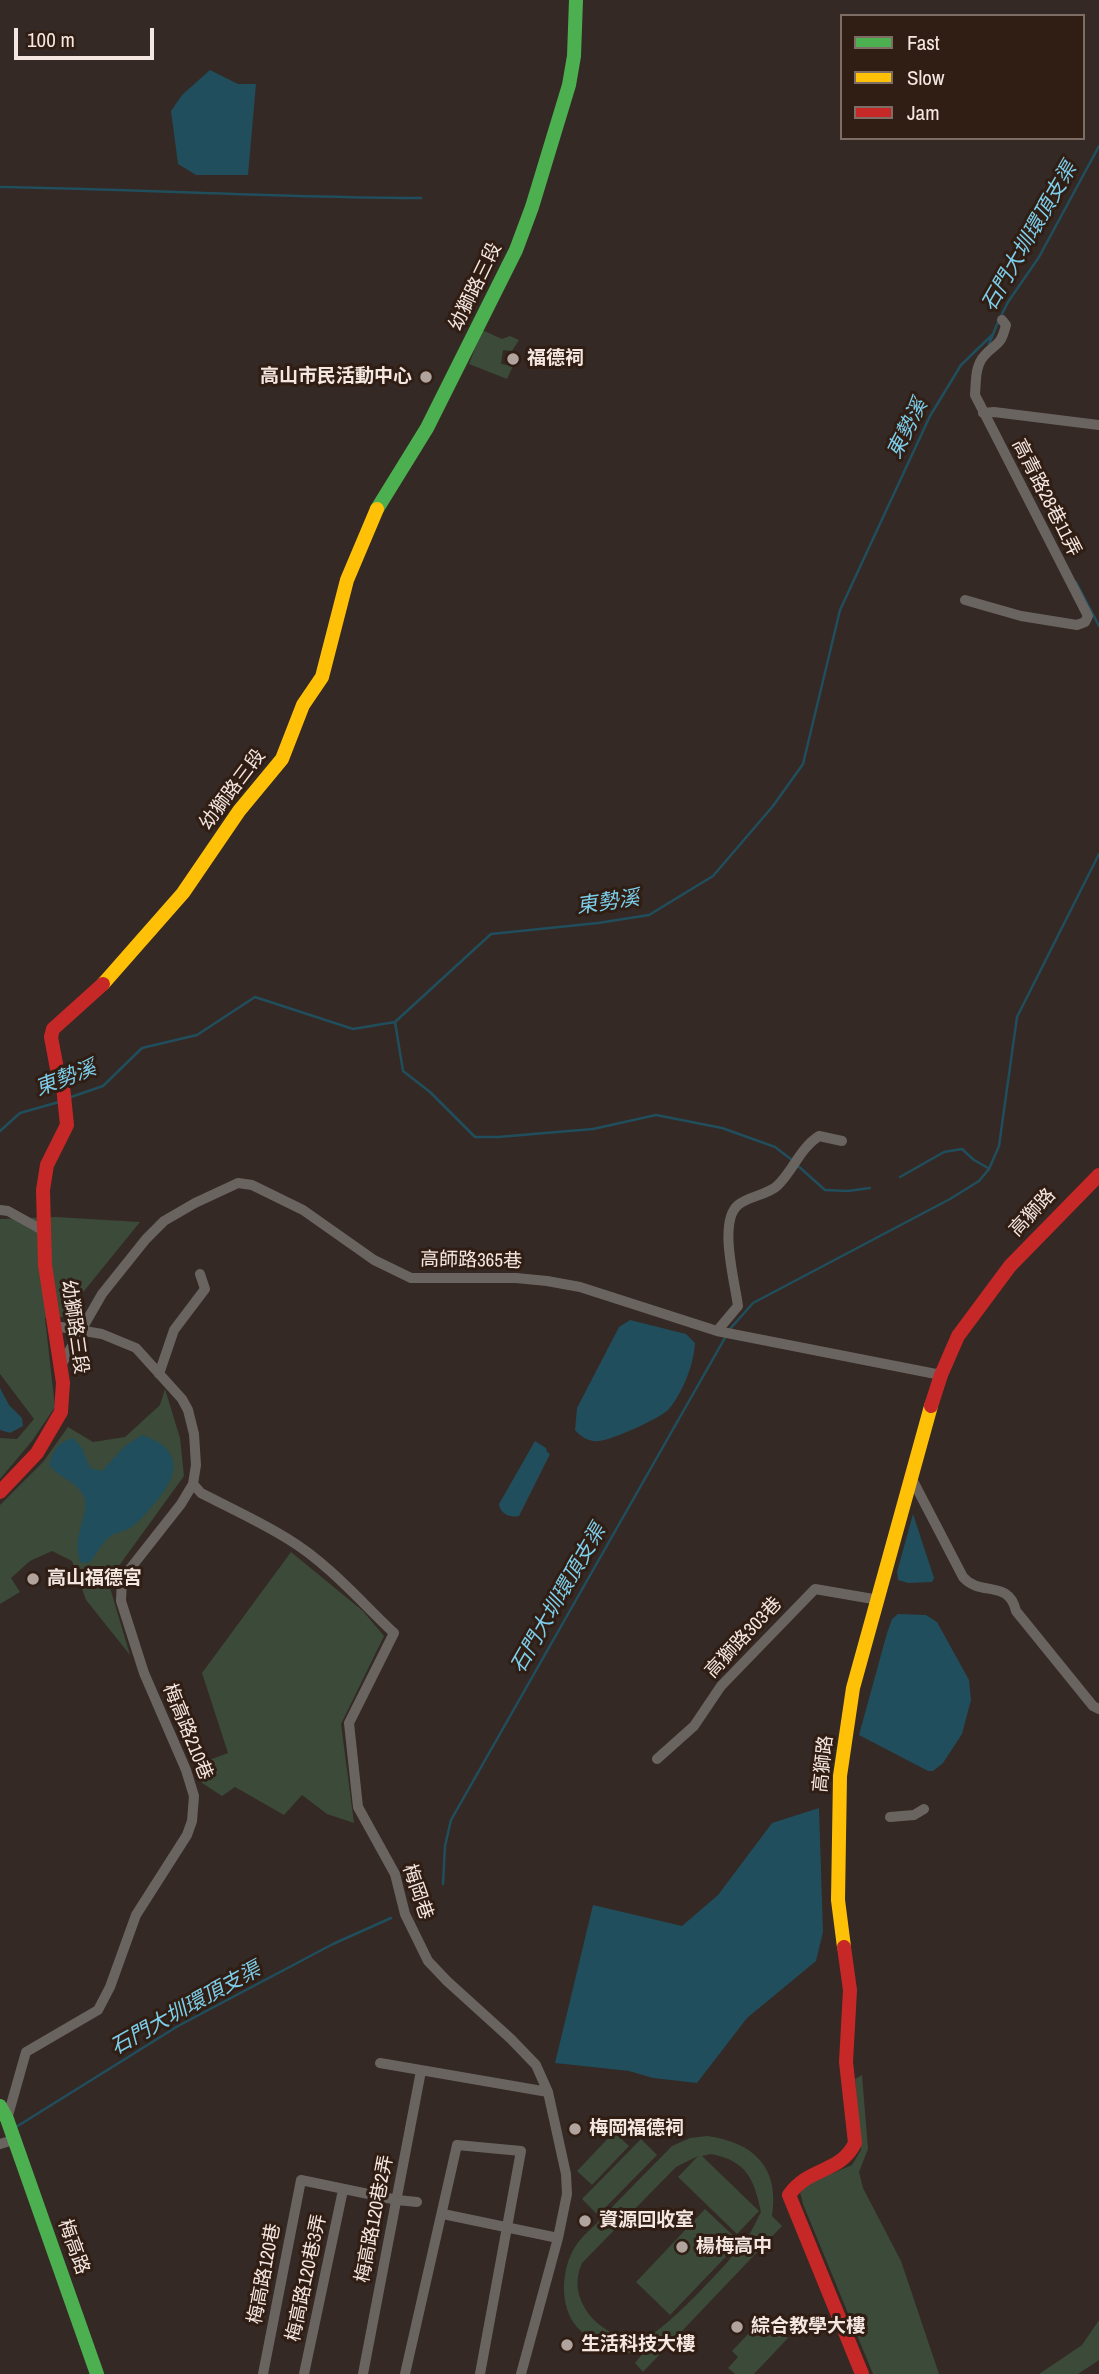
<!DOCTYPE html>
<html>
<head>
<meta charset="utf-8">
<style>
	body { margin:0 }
	#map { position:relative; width:1099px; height:2374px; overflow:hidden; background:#342924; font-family:"Archivo Narrow",sans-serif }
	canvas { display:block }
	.legend { position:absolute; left:840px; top:14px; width:245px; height:126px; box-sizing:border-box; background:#301d13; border:2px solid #7e6d65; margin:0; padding:9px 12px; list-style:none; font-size:21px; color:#f4e6e0 }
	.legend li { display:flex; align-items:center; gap:14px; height:35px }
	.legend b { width:35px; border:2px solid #7e6d65 }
	.scale { position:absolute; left:14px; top:28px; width:140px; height:32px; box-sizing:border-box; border:4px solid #f4e6e0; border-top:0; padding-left:9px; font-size:21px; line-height:24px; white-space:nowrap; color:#f4e6e0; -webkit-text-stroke:5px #301d13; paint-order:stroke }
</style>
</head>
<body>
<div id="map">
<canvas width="1099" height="2374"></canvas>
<ul class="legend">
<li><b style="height:9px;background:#4caf50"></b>Fast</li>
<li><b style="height:9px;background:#ffc107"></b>Slow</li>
<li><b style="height:9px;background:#c62828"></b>Jam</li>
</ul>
<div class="scale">100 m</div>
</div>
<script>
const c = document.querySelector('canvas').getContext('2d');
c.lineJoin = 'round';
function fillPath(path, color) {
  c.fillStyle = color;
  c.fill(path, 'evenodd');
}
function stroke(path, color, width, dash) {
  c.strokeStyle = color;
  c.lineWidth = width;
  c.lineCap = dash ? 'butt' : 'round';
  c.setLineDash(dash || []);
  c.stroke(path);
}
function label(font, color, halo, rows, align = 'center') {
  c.font = font + ' "Archivo Narrow","Noto Sans TC",sans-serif';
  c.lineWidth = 6;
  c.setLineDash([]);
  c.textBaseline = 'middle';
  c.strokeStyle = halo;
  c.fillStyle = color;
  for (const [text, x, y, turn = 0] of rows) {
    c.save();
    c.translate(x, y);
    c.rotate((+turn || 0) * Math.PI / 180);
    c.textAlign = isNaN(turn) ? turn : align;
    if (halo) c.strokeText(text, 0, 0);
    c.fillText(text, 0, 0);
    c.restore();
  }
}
fillPath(new Path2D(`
	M 482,330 L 502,339 L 510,336 L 519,340 L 512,351 L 503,350 L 501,364 L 513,366 L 507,379 L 469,364 Z
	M 56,1217 L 140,1222 L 63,1317 L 45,1318 L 55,1407 L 32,1441 L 0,1479 L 0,1438 L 17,1439 L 34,1419 L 0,1374 L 0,1219 Z
	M 165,1389 L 180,1438 L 184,1476 L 108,1581 L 130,1655 L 86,1600 L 72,1561 L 52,1551 L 30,1561 L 11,1578 L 20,1592 L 0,1604 L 0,1505 L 43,1462 L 68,1427 L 93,1442 L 125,1437 L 160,1405 Z
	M 291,1552 L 363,1611 L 384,1636 L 341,1724 L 354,1823 L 327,1814 L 302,1795 L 284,1815 L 235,1787 L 222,1796 L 202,1783 L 196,1765 L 228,1753 L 202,1673 Z
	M 862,2075 L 868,2149 L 859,2172 L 863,2188 L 901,2261 L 939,2374 L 873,2374 L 803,2204 L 800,2192 L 807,2184 L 852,2165 L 861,2150 L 855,2079 Z
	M 614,2132 L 629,2146 L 592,2185 L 577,2171 Z
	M 707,2136 C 753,2142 780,2167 772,2216 L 782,2226 L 643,2372 L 635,2363 L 643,2353 C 612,2354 599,2351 577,2327 C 559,2307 561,2269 575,2247 C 580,2238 590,2230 597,2223 C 621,2197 647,2172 672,2146 L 690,2138 ZM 711,2154 C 747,2161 754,2179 761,2212 C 755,2223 750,2236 742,2245 C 726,2265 665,2331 645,2338 C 625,2344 600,2329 588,2313 C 577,2297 574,2281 582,2263 L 676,2167 L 698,2156 L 678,2177 L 737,2234 L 759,2211 L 702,2156 Z
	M 641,2139 L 657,2155 L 598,2215 L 582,2199 Z
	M 705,2209 L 740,2242 L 670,2315 L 636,2282 Z
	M 765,2316 L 788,2338 L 754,2374 L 735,2374 L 728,2368 L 738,2357 L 732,2351 Z
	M 1099,2320 L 1099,2360 L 1078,2374 L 1039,2374 L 1082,2345 Z`), '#3b4a39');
fillPath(new Path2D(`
	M 210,70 L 238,84 L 256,84 L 248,175 L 196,175 L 178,164 L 171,111 L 182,95 Z
	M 630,1320 L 686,1334 L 695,1343 C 694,1364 683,1392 669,1409 C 661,1418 612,1440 599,1441 C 589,1442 581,1437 575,1430 L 577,1408 L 619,1327 Z
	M 0,1388 L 9,1405 L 22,1418 L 23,1426 L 10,1433 L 0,1430 Z
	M 142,1435 C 184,1449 180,1475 154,1504 C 147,1512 139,1522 130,1528 C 124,1532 116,1532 111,1536 C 102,1542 97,1554 90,1562 L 81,1563 C 69,1536 94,1509 82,1493 C 73,1479 58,1478 49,1464 C 54,1450 58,1442 73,1438 L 82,1448 L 90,1468 L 102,1471 L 125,1446 Z
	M 535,1441 L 546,1448 L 547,1452 L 550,1454 L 519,1516 C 510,1518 500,1514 499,1504 Z
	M 913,1514 L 934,1578 L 932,1582 L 908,1583 L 898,1580 L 897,1572 Z
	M 898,1614 L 926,1615 L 937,1622 L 969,1680 L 971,1700 L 962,1734 L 943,1763 L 933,1771 L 928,1771 L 859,1735 L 887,1633 L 892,1619 Z
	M 819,1808 L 823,1932 L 816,1961 L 747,2018 L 697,2083 L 653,2078 L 629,2071 L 555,2063 L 593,1905 L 682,1926 L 718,1895 L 772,1823 Z`), '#214e5c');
stroke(new Path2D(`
	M 0,187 C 140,189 280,198 421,198
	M 1001,316 L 1008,302 L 1039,257 L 1099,146
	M 989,344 L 998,322
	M 1076,582 L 1099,626
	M 395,1022 L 403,1071 L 430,1092 L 475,1137 L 498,1137 L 593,1129 L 656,1115 L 722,1128 L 775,1147 L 792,1160
	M 68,1098 L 103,1086 L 142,1048 L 197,1035 L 255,997 L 353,1029 L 395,1022 L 491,934 L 598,923 L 649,915 L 713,876 L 773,806 L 803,764 L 840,610 L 930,416 L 961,365 L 992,335
	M 0,1131 L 20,1113 L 59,1102
	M 797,1165 L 825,1190 L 848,1191 L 870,1188
	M 900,1177 L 944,1152 L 962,1149 L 974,1160 L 988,1168
	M 730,1329 L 753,1303 L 950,1199 L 979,1181 L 989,1169 L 999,1146 L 1017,1017 L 1099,854
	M 443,1884 L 445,1846 L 451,1820 L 726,1336
	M 16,2127 L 178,2026 L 333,1944 L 391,1918`), '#214e5c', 2.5);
stroke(new Path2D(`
	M 983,413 L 994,412 L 1099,425
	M 965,600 L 1021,616 L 1077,625 L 1085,622 L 1088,616 L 975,395 C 976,382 975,366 984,356 C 997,341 1000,348 1006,325 L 1002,320
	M 0,1210 L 8,1211 L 44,1231
	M 717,1331 L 738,1306 C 735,1282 718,1222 738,1205 C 749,1196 767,1195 777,1186 C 793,1171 800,1148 819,1136 L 842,1141
	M 60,1367 L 102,1294 L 146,1239 L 164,1221 L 195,1203 L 238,1183 L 252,1185 L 303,1210 L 374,1260 L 411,1278 L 516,1278 L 547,1281 L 580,1287 L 717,1331 L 941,1375
	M 159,1374 L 174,1330 L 205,1289 L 200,1274
	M 912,1479 L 963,1577 C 980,1597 1009,1579 1016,1611 L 1093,1706 L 1099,1709
	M 193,1484 L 201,1493 C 230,1508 261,1522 288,1539 C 329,1564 360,1601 394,1633 L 349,1723 L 358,1807 L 395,1874 L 405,1914 L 428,1961 L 447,1981 L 511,2039 L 536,2065 L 548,2092 L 566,2174 L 567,2194 L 558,2238 L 521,2374
	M 657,1759 L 694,1726 L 721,1686 L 815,1589 L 879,1600
	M 890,1817 L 914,1815 L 924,1809
	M 380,2063 L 548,2092
	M 7,2119 L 26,2052 L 98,2010 L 110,1987 L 136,1915 L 187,1835 L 192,1821 L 194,1796 L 186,1770 L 144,1673 L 121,1601 L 122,1579 L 181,1504 L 193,1484 L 196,1465 L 194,1434 L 188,1410 L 182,1399 L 136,1348 L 102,1334 L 55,1326
	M 0,2144 L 13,2140
	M 443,2214 L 558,2238
	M 263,2374 L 301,2180 L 397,2200 L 417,2202
	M 304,2374 L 343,2190
	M 363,2374 L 421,2071
	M 405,2374 L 457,2145 L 521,2151 L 480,2374`), '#6a6460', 10);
stroke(new Path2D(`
	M 377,509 L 427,428 L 516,250 L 532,207 L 569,85 L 574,56 L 576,0
	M 0,2106 L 7,2119 L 97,2374`), '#4caf50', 14);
stroke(new Path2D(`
	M 103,984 L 183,893 L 239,811 L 282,759 L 303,705 L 322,677 L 347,580 L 377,509
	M 844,1947 L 838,1900 L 840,1776 L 853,1688 L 931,1406`), '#ffc107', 14);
stroke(new Path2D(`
	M 931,1406 L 941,1375 L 958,1336 L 1010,1266 L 1099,1175
	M 0,1492 L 37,1453 L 61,1412 L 63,1383 L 45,1265 L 43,1190 L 47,1165 L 67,1125 L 63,1086 L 57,1069 L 51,1037 L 53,1029 L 103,984
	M 844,1947 L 850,1990 L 846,2062 L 855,2143 C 840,2174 809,2166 789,2195 L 862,2374`), '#c62828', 14);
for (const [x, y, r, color] of [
	[513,359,7,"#b1a49e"],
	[426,377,7,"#b1a49e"],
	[33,1579,7,"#b1a49e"],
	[575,2129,7,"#b1a49e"],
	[585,2221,7,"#b1a49e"],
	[682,2247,7,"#b1a49e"],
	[737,2327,7,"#b1a49e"],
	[567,2345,7,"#b1a49e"]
]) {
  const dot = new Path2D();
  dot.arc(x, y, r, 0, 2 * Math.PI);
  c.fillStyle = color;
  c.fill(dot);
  stroke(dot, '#301d13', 2.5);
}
label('19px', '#f4e6e0', '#301d13', [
	["幼獅路三段",476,287,-64],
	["高青路28巷11弄",1046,498,63],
	["幼獅路三段",233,790,-53],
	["高獅路",1033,1213,-47],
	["高師路365巷",471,1261,1],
	["幼獅路三段",74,1327,82],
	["高獅路303巷",744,1638,-47],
	["梅高路210巷",187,1732,68],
	["高獅路",824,1764,-84],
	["梅岡巷",417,1892,71],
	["梅高路120巷2弄",375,2219,-79],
	["梅高路",73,2247,70],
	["梅高路120巷",265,2274,-79],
	["梅高路120巷3弄",307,2278,-78]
]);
label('bold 19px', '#f4e6e0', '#301d13', [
	["福德祠",527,359],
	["高山市民活動中心",412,377,"right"],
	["高山福德宮",47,1579],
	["梅岡福德祠",589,2129],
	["資源回收室",599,2221],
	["楊梅高中",696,2247],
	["綜合教學大樓",751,2327],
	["生活科技大樓",581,2345]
], 'left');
label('italic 21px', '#7cceea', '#301d13', [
	["石門大圳環頂支渠",1030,237,-60],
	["東勢溪",908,429,-63],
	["東勢溪",608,903,-8],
	["東勢溪",66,1079,-21],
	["石門大圳環頂支渠",559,1599,-60],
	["石門大圳環頂支渠",186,2009,-29]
]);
</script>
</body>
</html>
